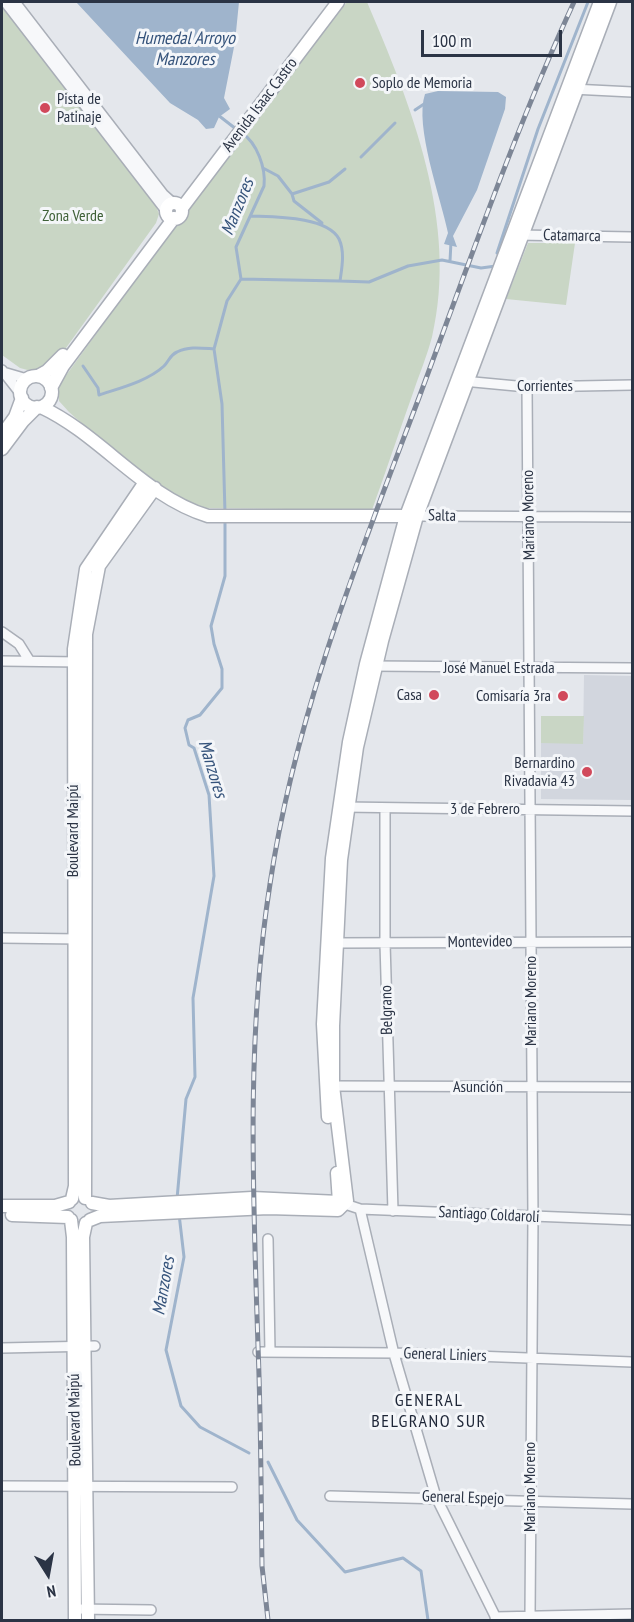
<!DOCTYPE html>
<html>
<head>
<meta charset="utf-8">
<style>
	body { margin:0 }
	#map { position:relative; width:634px; height:1622px; overflow:hidden; background:#e4e7ec; font-family:"PT Sans Narrow",sans-serif }
	canvas { display:block }
	.frame { position:absolute; inset:0; border:3px solid #2b3445; pointer-events:none }
	.north { position:absolute; left:18px; top:1544px; width:60px; height:60px; -webkit-text-stroke:4px #f4f6f9; paint-order:stroke; rotate:169deg; font-size:16px; font-weight:700; line-height:24px; text-align:center; color:#2b3445 }
	.north::after { content:''; display:block; margin:auto; width:21px; height:27px; background:#2b3445; clip-path:polygon(50% 0,100% 100%,50% 72%,0 100%) }
	.scale { position:absolute; left:421px; top:30px; width:141px; height:27px; box-sizing:border-box; border:3px solid #2b3445; border-top:0; padding-left:8px; font-size:18px; line-height:21px; white-space:nowrap; color:#2b3445; -webkit-text-stroke:4px #f4f6f9; paint-order:stroke }
</style>
</head>
<body>
<div id="map">
<canvas width="634" height="1622"></canvas>
<div class="frame"></div>
<div class="north">N</div>
<div class="scale">100 m</div>
</div>
<script>
const c = document.querySelector('canvas').getContext('2d');
c.lineJoin = 'round';
function fillPath(path, color) {
  c.fillStyle = color;
  c.fill(path, 'evenodd');
}
function stroke(path, color, width, dash) {
  c.strokeStyle = color;
  c.lineWidth = width;
  c.lineCap = dash ? 'butt' : 'round';
  c.setLineDash(dash || []);
  c.stroke(path);
}
function label(font, color, halo, rows, align = 'center') {
  c.font = font + ' "PT Sans Narrow",sans-serif';
  c.lineWidth = 6;
  c.setLineDash([]);
  c.textBaseline = 'middle';
  c.strokeStyle = halo;
  c.fillStyle = color;
  for (const [text, x, y, turn = 0] of rows) {
    c.save();
    c.translate(x, y);
    c.rotate((+turn || 0) * Math.PI / 180);
    c.textAlign = isNaN(turn) ? turn : align;
    if (halo) c.strokeText(text, 0, 0);
    c.fillText(text, 0, 0);
    c.restore();
  }
}
fillPath(new Path2D(`
	M 584,675 L 632,676 L 632,800 L 541,799 L 541,743 L 583,743 Z`), '#d2d6de');
fillPath(new Path2D(`
	M 347,2 L 367,2 C 411,105 459,223 432,337 C 427,356 419,375 413,393 C 399,432 386,471 372,510 L 202,508 C 152,488 109,447 69,412 L 59,401 L 59,385 L 176,224 L 184,219 L 187,211 Z
	M 2,5 L 156,206 L 159,214 L 156,223 L 58,359 L 35,372 L 20,368 L 2,355 Z
	M 528,243 L 575,243 L 566,305 L 506,299 Z
	M 541,716 L 584,716 L 583,744 L 541,743 Z`), '#c9d6c5');
fillPath(new Path2D(`
	M 76,2 L 239,2 L 235,42 L 224,98 L 230,109 L 219,117 L 214,128 L 206,129 L 198,120 L 170,103 Z
	M 438,91 L 498,92 L 506,97 L 505,109 L 477,190 L 453,236 L 457,247 L 444,244 L 448,233 C 441,198 414,126 425,94 Z`), '#9fb4cc');
stroke(new Path2D(`
	M 415,110 L 424,104
	M 218,115 L 236,129
	M 361,157 L 395,123
	M 263,168 L 278,176 L 292,194 L 329,182 L 345,169
	M 292,194 L 294,201 L 322,223
	M 251,216 C 273,217 327,216 339,239 C 345,252 342,267 340,281 L 369,282 L 408,266 L 442,260 L 481,268 L 496,266
	M 497,253 L 538,129 L 588,2
	M 450,261 L 451,242
	M 241,279 L 340,281
	M 83,366 L 98,388 L 99,395 C 120,388 148,381 164,366 C 169,361 170,355 177,352 C 189,346 201,348 214,349
	M 225,513 L 222,404 L 214,349 L 227,301 L 241,279 L 236,247 L 264,186 C 266,168 257,143 242,133
	M 177,1199 L 186,1099 L 195,1077 L 193,998 L 214,876 L 209,795 L 194,748 L 189,745 L 185,728 L 188,720 L 200,715 L 222,688 L 222,669 L 214,644 L 211,626 L 225,576 L 225,520
	M 179,1214 L 184,1257 L 166,1350 L 181,1406 L 200,1427 L 249,1453
	M 268,1462 L 297,1520 L 345,1572 L 403,1558 L 421,1571 L 428,1620`), '#9fb4cc', 3);
const street = new Path2D(`
	M 5,2 L 167,212
	M 15,2 L 163,194 L 173,203
	M 572,89 L 632,92
	M 518,235 L 632,237
	M 2,370 L 20,393
	M 3,372 L 27,379
	M 463,381 L 527,387 L 632,385
	M 527,387 L 533,1217 L 530,1615
	M 417,516 L 632,517
	M 2,632 L 19,644 L 29,660
	M 2,661 L 80,662
	M 371,666 L 632,668
	M 344,807 L 632,811
	M 385,808 L 385,943 L 393,1211
	M 2,938 L 79,939
	M 333,943 L 632,942
	M 329,1086 L 632,1087
	M 339,1202 L 360,1209 L 632,1220
	M 360,1209 L 394,1354 L 436,1497 L 497,1620
	M 268,1239 L 270,1352
	M 2,1348 L 95,1346
	M 258,1352 L 397,1353 L 632,1362
	M 2,1486 L 232,1487
	M 330,1496 L 632,1504
	M 76,1609 L 151,1610
	M 495,1617 L 632,1614`);
const secondary = new Path2D(`
	M166 211a8 8 0 1 1 16 0a8 8 0 1 1-16 0Z
	M 182,208 L 338,2
	M 38,376 L 47,371 L 63,355
	M20 392a16 16 0 1 1 32 0a16 16 0 1 1-32 0Z
	M 51,388 L 63,366 L 174,218
	M 41,407 C 101,435 143,496 208,516 L 413,516
	M 2,435 L 15,417 L 22,398
	M 2,449 L 23,421 L 37,407
	M 328,1117 L 323,1024 L 332,858 L 349,742 L 366,664 L 406,516 L 600,2
	M 85,1198 L 86,634 L 99,566 L 155,488
	M 72,1199 L 75,1186 L 74,649 L 86,569 L 145,482
	M 92,1203 L 109,1206 L 252,1198 L 339,1202 L 337,1173
	M 2,1206 L 55,1206 L 69,1202
	M 12,1215 L 68,1217
	M 71,1220 L 73,1237 L 75,1620
	M 90,1220 L 100,1216 L 268,1208 L 338,1210 L 347,1201 L 333,1086 L 333,1026 L 341,860 L 357,747 L 382,641 L 417,516 L 610,2
	M 86,1223 L 83,1237 L 88,1620`);
stroke(street, '#a9aeb7', 12);
stroke(secondary, '#a9aeb7', 15);
stroke(street, '#f7f8fa', 9);
stroke(secondary, '#fff', 12);
const rail = new Path2D(`
	M 268,1620 L 262,1566 C 261,1493 261,1420 258,1346 C 253,1192 246,1037 270,884 C 295,715 360,554 420,395 C 469,263 515,130 574,2`);
stroke(rail, '#7d8696', 5);
stroke(rail, '#f4f6f9', 3, [9]);
for (const [x, y, r, color] of [
	[360,83,6,"#d1495b"],
	[45,108,6,"#d1495b"],
	[434,695,6,"#d1495b"],
	[563,696,6,"#d1495b"],
	[587,772,6,"#d1495b"]
]) {
  const dot = new Path2D();
  dot.arc(x, y, r, 0, 2 * Math.PI);
  c.fillStyle = color;
  c.fill(dot);
  stroke(dot, '#f4f6f9', 2);
}
label('16px', '#2b3445', '#f4f6f9', [
	["Soplo de Memoria",372,83,"left"],
	["Pista de",57,99,"left"],
	["Patinaje",57,117,"left"],
	["Casa",422,695],
	["Comisaría 3ra",551,696],
	["Bernardino",575,763],
	["Rivadavia 43",575,781]
], 'right');
label('16px', '#2b3445', '#f4f6f9', [
	["Avenida Isaac Castro",260,105,-53],
	["Catamarca",572,236,1],
	["Corrientes",545,386],
	["Mariano Moreno",529,515,-91],
	["Salta",442,516,1],
	["José Manuel Estrada",499,668],
	["3 de Febrero",485,809],
	["Boulevard Maipú",73,831,-90],
	["Montevideo",480,942,-1],
	["Mariano Moreno",531,1001,-90],
	["Belgrano",387,1010,-91],
	["Asunción",478,1087],
	["Santiago Coldaroli",489,1215,3],
	["General Liniers",445,1355,2],
	["Boulevard Maipú",75,1420,-91],
	["Mariano Moreno",530,1487,-90],
	["General Espejo",463,1498,2]
]);
label('16px', '#3f6138', '#f4f6f9', [
	["Zona Verde",73,216]
]);
label('italic 18px', '#34527a', '#f4f6f9', [
	["Humedal Arroyo",185,39],
	["Manzores",185,60],
	["Manzores",238,207,-68],
	["Manzores",212,769,73],
	["Manzores",164,1286,-80]
]);
c.letterSpacing = '1.5px';
label('18px', '#1d2536', '#f4f6f9', [
	["GENERAL",429,1401],
	["BELGRANO SUR",429,1422]
]);
c.letterSpacing = '0px';
</script>
</body>
</html>
